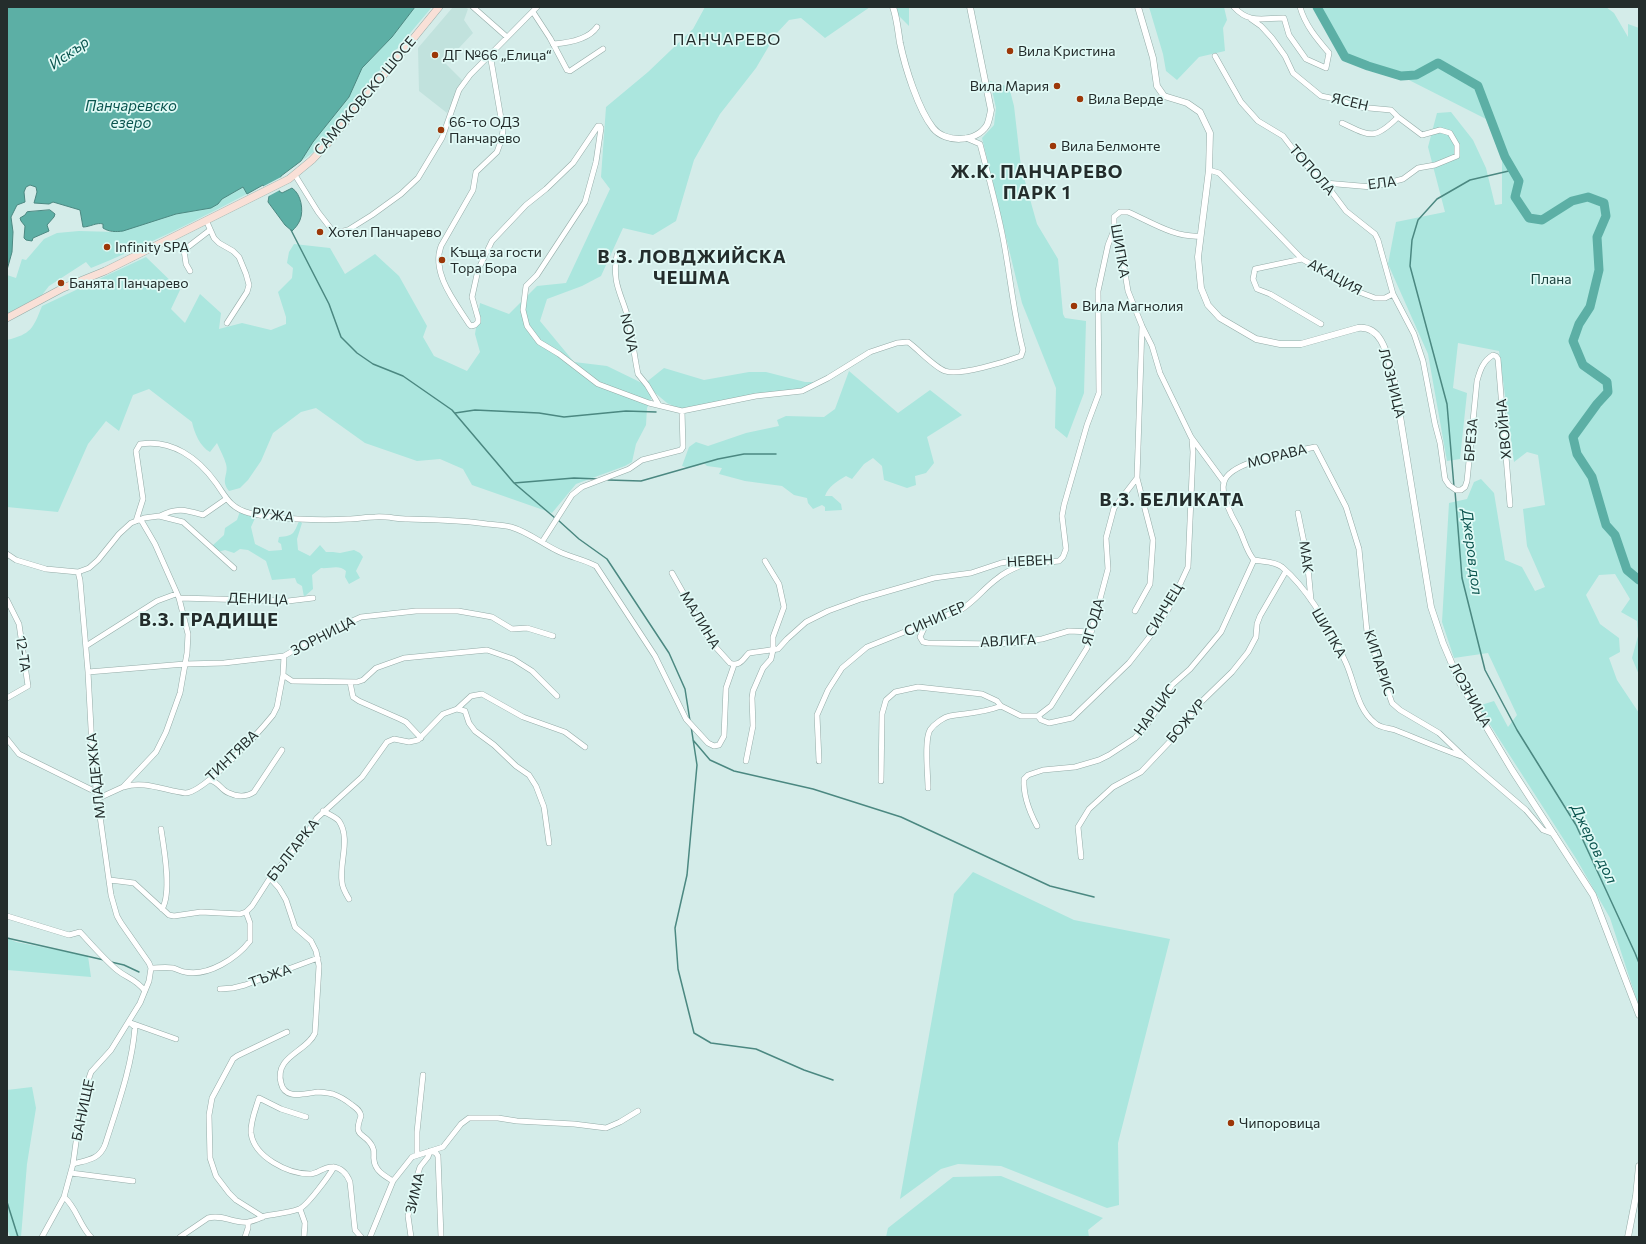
<!DOCTYPE html>
<html>
<head>
<meta charset="utf-8">
<style>
	body { margin:0 }
	#map { position:relative; width:1646px; height:1244px; overflow:hidden; background:#d4ece9; font-family:Commissioner,sans-serif }
	canvas { display:block }
	.frame { position:absolute; inset:0; border:8px solid #242d2c; pointer-events:none }
</style>
</head>
<body>
<div id="map">
<canvas width="1646" height="1244"></canvas>
<div class="frame"></div>
</div>
<script>
const c = document.querySelector('canvas').getContext('2d');
c.lineJoin = 'round';
function fillPath(path, color) {
  c.fillStyle = color;
  c.fill(path, 'evenodd');
}
function stroke(path, color, width, dash) {
  c.strokeStyle = color;
  c.lineWidth = width;
  c.lineCap = dash ? 'butt' : 'round';
  c.setLineDash(dash || []);
  c.stroke(path);
}
function label(font, color, halo, rows, align = 'center') {
  c.font = font + ' Commissioner,sans-serif';
  c.lineWidth = 3.5;
  c.setLineDash([]);
  c.textBaseline = 'middle';
  c.strokeStyle = halo;
  c.fillStyle = color;
  for (const [text, x, y, turn = 0] of rows) {
    c.save();
    c.translate(x, y);
    c.rotate((+turn || 0) * Math.PI / 180);
    c.textAlign = isNaN(turn) ? turn : align;
    if (halo) c.strokeText(text, 0, 0);
    c.fillText(text, 0, 0);
    c.restore();
  }
}
fillPath(new Path2D(`
	M 453,7 L 465,7 L 468,9 L 464,20 L 473,33 L 445,63 L 463,81 L 457,92 L 447,113 L 419,91 L 418,48 Z`), '#c1e2dd');
fillPath(new Path2D(`
	M 415,7 L 432,7 C 409,34 386,62 364,90 C 345,115 329,144 301,161 L 313,142 L 349,97 L 362,68 L 392,37 Z
	M 705,7 L 870,7 L 825,38 L 801,18 L 789,20 L 776,34 L 756,68 L 720,114 L 694,160 L 676,221 L 653,235 L 623,228 L 601,276 L 582,286 L 547,299 L 540,321 L 574,362 L 607,366 L 644,384 L 664,368 L 704,380 L 749,372 L 766,372 L 805,382 L 819,382 L 801,389 L 682,410 L 667,403 L 654,392 L 647,408 L 646,425 L 636,444 L 632,462 L 625,466 L 576,484 L 552,513 L 472,485 L 463,469 L 440,459 L 417,461 L 365,443 L 316,408 L 301,412 L 273,433 L 261,461 L 248,480 L 240,488 L 229,491 C 220,480 229,475 226,464 C 224,457 220,450 217,443 L 210,452 C 200,447 194,432 192,422 L 149,389 L 133,395 L 119,431 L 106,421 L 88,444 L 58,512 L 7,507 L 7,340 C 31,334 33,329 42,306 L 146,257 L 180,290 L 171,309 L 185,323 L 200,294 L 221,313 L 219,329 L 242,323 L 271,330 L 286,324 L 286,317 L 278,292 L 292,278 L 293,268 L 287,263 L 289,252 L 294,244 L 330,248 L 345,274 L 375,254 L 399,276 L 427,326 L 423,337 L 434,356 L 467,371 L 480,352 L 475,334 L 480,303 L 509,314 L 537,286 L 566,283 L 610,189 L 601,177 L 606,107 L 648,72 L 693,29 Z
	M 890,7 L 909,7 L 909,26 Z
	M 1149,7 L 1224,7 L 1227,20 L 1223,28 L 1225,51 L 1199,57 L 1177,80 L 1166,71 L 1163,54 Z
	M 1313,7 L 1606,7 L 1614,13 L 1628,37 L 1628,24 L 1639,28 L 1639,675 L 1632,658 L 1638,636 L 1637,621 L 1621,612 L 1630,599 L 1615,574 L 1599,575 L 1586,595 L 1600,624 L 1619,638 L 1620,652 L 1609,658 L 1617,680 L 1639,713 L 1639,1007 L 1610,918 L 1577,860 L 1478,706 L 1494,701 L 1508,727 L 1517,715 L 1488,653 L 1454,658 L 1442,622 L 1449,503 L 1467,499 L 1474,482 L 1481,479 L 1494,493 L 1505,560 L 1522,567 L 1535,591 L 1545,587 L 1527,546 L 1523,509 L 1545,505 L 1538,455 L 1527,452 L 1514,462 L 1499,351 L 1458,343 L 1453,388 L 1467,393 L 1460,459 L 1447,461 L 1428,354 L 1388,264 L 1396,222 L 1445,212 L 1428,147 L 1437,113 L 1451,112 L 1473,140 L 1486,168 L 1495,205 L 1502,204 L 1502,160 L 1486,119 L 1401,76 L 1368,66 L 1345,57 Z
	M 990,81 L 1009,87 L 1014,106 L 1021,167 L 1037,224 L 1058,259 L 1063,314 L 1065,318 L 1086,321 L 1084,393 L 1067,438 L 1055,428 L 1056,388 L 1022,303 L 982,138 L 994,125 L 996,108 Z
	M 243,187 L 247,194 L 243,196 C 193,222 143,247 91,268 L 86,262 L 49,286 L 42,295 L 7,314 L 7,275 L 16,278 L 22,259 L 26,260 L 44,239 L 57,233 L 79,231 L 116,232 L 176,214 L 211,208 L 218,204 L 222,199 Z
	M 849,371 L 898,413 L 930,390 L 962,415 L 927,437 L 934,463 L 926,473 L 915,476 L 916,485 L 907,488 L 884,480 L 882,466 L 873,458 L 864,464 L 852,479 L 846,476 C 837,481 828,487 825,496 L 832,496 L 841,504 L 842,510 L 825,511 L 825,507 L 822,505 L 813,509 L 808,503 L 807,498 L 794,495 L 782,486 L 745,481 L 719,474 L 722,468 L 707,466 L 704,463 C 698,466 689,469 682,466 L 689,447 L 696,442 L 708,446 L 746,433 L 779,426 L 777,420 L 786,416 L 824,417 L 835,409 Z
	M 240,511 L 256,516 L 251,527 L 255,544 L 269,551 L 282,550 L 281,544 L 278,542 L 279,537 C 294,536 294,533 299,521 L 302,523 L 297,539 L 298,550 L 310,556 L 320,545 L 326,552 L 333,552 L 340,553 L 354,550 L 360,553 L 363,557 L 356,571 L 360,578 L 349,584 L 345,577 L 346,571 C 339,564 330,569 321,568 L 312,575 L 313,589 L 304,597 L 302,586 L 297,583 L 295,578 L 272,580 L 266,561 L 248,550 L 240,549 L 234,553 L 225,550 L 218,552 L 212,546 L 224,535 L 225,528 L 237,520 Z
	M 973,872 L 1074,920 L 1170,939 L 1118,1143 L 1119,1205 L 1107,1208 L 1001,1166 L 958,1164 L 941,1169 L 900,1199 L 954,894 Z
	M 7,938 L 16,942 L 88,956 L 91,977 L 7,970 Z
	M 32,1087 L 36,1108 L 27,1164 L 21,1237 L 10,1237 L 7,1228 L 7,1090 Z
	M 1001,1176 L 1103,1218 L 1088,1230 L 1089,1237 L 886,1237 L 888,1228 L 953,1177 Z`), '#abe6de');
const water = new Path2D(`
	M 7,7 L 415,7 L 392,37 L 362,68 L 349,97 L 313,142 L 301,161 L 281,176 L 279,191 L 282,193 L 292,188 C 301,194 304,210 300,220 C 298,225 295,228 292,231 L 285,225 L 268,202 L 269,196 L 263,185 L 247,194 L 243,187 L 222,199 L 218,204 L 211,208 L 176,214 L 123,231 C 116,232 109,232 103,228 L 103,224 C 97,222 90,227 83,227 L 80,210 L 53,202 L 49,204 L 34,203 L 37,192 L 36,187 L 30,185 L 26,187 L 24,192 L 25,202 L 17,205 L 11,217 L 13,232 L 12,252 L 7,270 Z
	M 50,210 L 55,214 L 54,217 L 47,225 L 49,231 L 33,238 L 32,241 L 26,240 L 24,238 L 25,226 L 21,221 L 20,218 L 25,215 L 27,212 Z`);
fillPath(water, '#5cafa5');
stroke(water, '#4b8881', 1);
fillPath(new Path2D(`
	M 283,176 L 280,190 L 267,197 L 262,187 Z`), '#d4ece9');
stroke(new Path2D(`
	M 291,230 L 329,304 L 341,337 L 357,353 L 373,364 L 403,376 L 452,410 L 514,483 L 555,518
	M 455,413 L 475,410 L 539,413 L 564,417 L 626,411 L 656,412
	M 608,480 L 641,481 L 718,459 L 744,454 L 776,454
	M 514,483 L 574,478 L 598,479
	M 1454,487 L 1447,404 L 1410,266 L 1412,240 L 1418,220 L 1437,199 L 1470,180 L 1513,170
	M 1455,491 L 1462,578 L 1485,670 L 1517,730 L 1576,825 L 1635,953 L 1639,963
	M 558,520 L 579,539 L 607,559 L 669,653 L 685,689 L 690,721
	M 691,726 L 697,765 L 687,875 L 675,928 L 678,969 L 694,1033 L 711,1043 L 756,1049 L 804,1070 L 833,1080
	M 693,740 L 710,760 L 734,771 L 813,789 L 901,817 L 1050,886 L 1094,897
	M 7,938 L 104,960
	M 111,962 L 124,965 L 139,972
	M 7,1202 L 18,1237`), '#4b8881', 1.5);
stroke(new Path2D(`
	M 1317,7 L 1345,57 L 1368,66 L 1401,76 L 1416,75 L 1438,63 L 1478,86 L 1505,157 L 1519,181 L 1515,197 L 1529,218 L 1542,220 L 1572,201 L 1588,197 L 1604,203 L 1606,216 L 1597,237 L 1599,270 L 1590,307 L 1579,324 L 1573,341 L 1583,365 L 1607,382 L 1608,392 L 1597,404 L 1573,437 L 1577,454 L 1592,477 L 1606,525 L 1615,535 L 1627,570 L 1639,580`), '#5cafa5', 9);
const minor = new Path2D(`
	M 473,7 L 507,37
	M 1234,7 C 1249,24 1263,18 1284,18 L 1289,35 L 1306,59 L 1326,68 L 1329,53 C 1317,39 1305,25 1300,7
	M 533,12 L 550,38 L 567,70 L 570,71 L 603,49
	M 1251,19 L 1261,26 L 1272,38 L 1285,56 L 1293,73 L 1321,96 L 1340,100 L 1358,107 L 1391,110 L 1398,117 L 1422,135 L 1440,130 L 1450,133 L 1457,145 L 1457,156 L 1435,165 L 1418,168 L 1403,179 L 1372,187 L 1325,183
	M 553,44 C 568,43 588,40 597,27
	M 490,54 L 503,130 L 502,138 L 497,152 L 476,172 L 473,190 L 441,246 C 431,273 455,302 469,324 L 471,326 L 475,325 L 478,322 L 478,318 L 472,297 L 478,270 L 492,241 L 526,205 L 546,189 L 573,163 L 598,126 L 600,126 L 601,128 L 596,162 L 585,202 L 537,275 L 526,286 L 523,310 L 527,326 L 539,342 L 559,354 L 598,384 L 649,403 L 682,411 L 756,396 L 802,391 L 828,378 L 870,352 L 897,343 L 908,342 C 918,349 934,367 945,371 C 960,376 1005,362 1021,356 L 1023,350 C 1013,312 1010,272 1002,233 C 996,204 988,174 980,144 L 966,138
	M 1215,56 L 1241,102 L 1258,121 L 1283,136 L 1303,162 L 1325,183 L 1346,211 L 1375,234 L 1378,240 L 1393,294 L 1414,334 L 1423,361 L 1435,424 L 1440,443 L 1445,479 L 1449,485 L 1456,490 L 1461,490 L 1465,487 L 1467,481 L 1477,381 C 1480,370 1483,361 1493,355 L 1496,356 L 1498,359 L 1510,505
	M 1342,123 C 1370,136 1374,141 1398,117
	M 1209,170 L 1219,173 L 1302,259 L 1359,292 L 1375,298 L 1385,298 L 1393,294
	M 295,175 L 318,212 L 332,230 L 339,232 L 348,230 L 372,215 L 401,194 L 418,178 L 442,138 L 459,90 L 470,75 L 537,7
	M 206,220 L 214,238 L 219,243 L 233,251 L 239,257 L 246,274 L 249,285 L 247,292 L 227,323
	M 1200,236 C 1175,238 1151,222 1128,212 L 1120,212 L 1114,217 L 1114,230 L 1120,243 L 1128,291 L 1142,326 L 1152,346 L 1160,373 L 1191,437 L 1224,482
	M 617,255 C 611,284 623,296 629,322 C 632,337 634,353 637,369 L 638,374 L 647,385 L 659,405
	M 1302,259 L 1255,269 L 1253,279 L 1257,289 L 1270,294 L 1321,324
	M 190,271 L 186,264 L 184,250 L 210,230
	M 1298,513 L 1307,557 L 1311,600
	M 160,516 C 177,507 186,510 203,515 L 226,499
	M 136,521 L 143,499 L 136,451 L 140,444 C 172,439 198,458 216,483 C 226,497 230,508 249,513 C 275,519 320,521 348,519 C 357,519 366,517 375,517 C 386,516 397,519 408,519 C 435,520 461,520 487,524 C 495,525 503,525 511,527 C 529,532 545,546 562,553 C 574,558 585,560 596,566 L 655,656 L 686,719 L 708,743 L 714,746 L 719,745 L 724,736 L 726,688 L 734,665
	M 542,542 L 572,495 L 582,487 L 629,469 L 642,460 L 681,450 L 683,447 L 682,411
	M 7,554 L 16,560 L 46,569 L 78,572 L 89,568 L 98,560 L 119,534 L 131,523 L 144,518 L 159,516 L 183,522 L 234,568
	M 672,573 L 711,642 L 730,663 C 740,667 743,659 749,653 L 778,649 L 787,639 L 806,622 L 828,611 L 861,599 L 934,578 L 971,573 L 1001,563 L 1018,560 L 1039,563 L 1059,561 L 1063,557 L 1066,549 L 1062,516 L 1064,505 L 1087,425 L 1099,393 L 1098,291 L 1108,245 L 1114,230
	M 179,598 L 288,601 L 313,598
	M 7,600 L 19,624 L 28,686 L 7,698
	M 1135,611 L 1150,584 L 1153,540 L 1137,478 L 1142,326
	M 926,624 L 920,637 L 923,642 L 928,643 L 994,644 L 1012,643 L 1042,639 L 1069,631 L 1091,632
	M 86,646 L 157,601 L 176,594
	M 284,656 L 283,675 L 292,681 L 357,682 L 363,680 L 376,668 L 404,658 L 487,650 L 513,659 L 532,671 L 557,696
	M 88,672 L 185,664 L 224,663 L 284,656 L 319,636 L 361,617 L 416,611 L 458,611 L 481,615 L 492,617 L 512,629 L 527,628 L 553,636
	M 350,682 L 353,697 L 359,701 L 400,719 L 406,722 L 421,738
	M 457,709 L 471,696 L 482,694 L 523,717 L 565,732 L 585,747
	M 1038,716 L 1041,720 L 1049,723 L 1072,718 L 1129,663 L 1151,635 L 1169,608 L 1188,567 L 1193,452 L 1192,440
	M 7,739 L 19,754 L 96,792
	M 1464,757 C 1441,749 1418,739 1395,730 C 1389,728 1380,728 1375,723 C 1357,709 1355,683 1346,663 C 1332,632 1309,590 1282,567 C 1274,561 1264,562 1254,560 C 1246,551 1244,538 1238,527 C 1232,517 1220,494 1224,482 C 1230,460 1295,452 1315,447 L 1346,507 L 1359,549 L 1367,632 L 1392,703 L 1400,710 L 1439,733 L 1464,757 L 1526,810 L 1543,830 L 1554,834
	M 746,761 L 753,726 L 752,698 L 753,691 L 763,668 L 771,659 L 773,650 L 773,637 L 784,607 L 779,584 L 765,561
	M 819,761 L 817,715 L 828,690 L 842,668 L 867,647 L 962,609 C 975,601 985,587 998,578 C 1007,570 1018,567 1029,562
	M 210,780 C 219,782 221,790 229,793 C 237,797 247,797 254,792 L 282,750
	M 881,781 L 882,714 L 886,700 L 895,692 L 918,687 L 982,694 L 997,701 L 1001,706 L 1021,716 L 1038,716 L 1051,706 L 1087,648 L 1108,569 L 1106,538 L 1114,508 L 1137,478
	M 124,787 C 143,780 166,791 185,793 C 203,794 260,731 273,715 L 277,707 L 283,675
	M 928,788 C 928,776 924,740 930,730 C 934,724 944,717 950,716 C 969,713 983,713 1001,706
	M 99,798 L 123,787 L 156,752 L 166,732 L 180,693 L 187,653 L 188,634 L 179,598 L 155,544 L 141,520
	M 323,811 C 328,814 336,817 339,821 C 351,839 339,862 342,882 C 342,887 346,894 349,899
	M 1037,826 C 1029,811 1023,796 1024,779 L 1028,775 L 1043,770 L 1075,767 L 1099,760 L 1109,755 L 1135,738 L 1148,723 L 1172,685 L 1190,669 L 1221,632 L 1254,560
	M 161,829 C 164,848 172,893 162,909
	M 1081,857 L 1078,827 L 1089,809 L 1113,787 L 1141,772 L 1176,735 L 1197,706 L 1232,672 L 1248,652 L 1256,637 L 1257,624 L 1260,616 L 1286,571
	M 270,878 L 279,888 L 286,900 L 295,927 L 311,941 L 316,951 L 319,966 L 315,1033 C 307,1052 274,1056 281,1083 C 285,1101 306,1093 318,1092 C 322,1092 328,1093 333,1094 C 339,1096 347,1101 352,1105 C 356,1108 360,1110 361,1116 C 352,1140 366,1131 373,1148 C 375,1152 373,1156 374,1160 C 375,1171 385,1176 393,1181
	M 110,880 L 134,883 L 169,915 L 174,916 L 201,912 L 240,914 L 246,912 L 252,906 L 270,878 L 301,842 L 317,818 L 362,777 L 387,742 L 394,739 L 409,742 L 418,740 L 443,714 L 457,709 L 465,711 L 469,723 L 475,731 L 494,745 L 516,766 L 529,775 L 536,786 L 544,807 L 549,843
	M 7,916 L 69,935 L 80,932 C 92,945 104,959 117,970 C 128,979 135,978 145,991
	M 151,968 C 158,968 166,967 173,968 C 177,969 181,972 185,972 C 208,977 237,958 250,941 L 250,923 L 246,912
	M 220,989 L 233,988 L 245,985 L 318,958
	M 131,1023 L 176,1039
	M 306,1117 L 281,1109 L 259,1098 C 256,1108 250,1122 251,1133 C 254,1157 288,1174 310,1174 C 318,1174 324,1166 333,1167 C 342,1168 347,1174 350,1182 L 355,1230 L 361,1237
	M 417,1155 L 417,1132 L 423,1075
	M 73,1164 C 87,1160 99,1160 105,1145 C 117,1107 132,1067 135,1027 L 129,1022
	M 71,1173 L 133,1181
	M 64,1197 C 77,1208 79,1225 91,1237
	M 300,1209 L 305,1223 L 304,1237
	M 263,1217 L 236,1200 L 229,1193 L 216,1176 L 210,1158 L 209,1115 L 212,1098 L 233,1059 L 237,1056 L 287,1032
	M 42,1237 L 64,1197 L 73,1164 L 81,1106 L 88,1081 L 91,1072 L 111,1050 L 140,1003 L 149,981 L 151,968 L 149,963 L 121,923 L 117,916 L 111,895 L 93,766 L 88,672 L 80,580 L 78,572
	M 180,1237 L 208,1218 C 223,1214 234,1224 248,1222 C 254,1221 260,1218 265,1216 C 276,1214 288,1213 299,1209 C 307,1206 329,1176 334,1167
	M 245,1237 L 248,1228 L 248,1222
	M 370,1237 L 393,1181 L 412,1157 L 443,1147 L 461,1124 L 469,1118 L 498,1118 L 517,1121 L 574,1124 L 606,1128 L 620,1122 L 638,1111
	M 411,1237 L 408,1216 L 415,1183 L 420,1167 L 428,1157 L 430,1151 L 436,1153 L 438,1156 L 441,1237`);
const tertiary = new Path2D(`
	M 893,7 C 897,18 898,31 900,43 C 905,67 918,109 933,128 C 945,143 976,143 987,125 C 989,121 990,115 991,110 L 970,7
	M 1138,7 L 1153,58 L 1157,86 L 1164,96 L 1187,103 L 1200,112 L 1210,133 L 1209,170 L 1198,257 L 1201,288 L 1208,305 L 1220,318 L 1256,339 L 1280,344 L 1301,344 L 1358,328 C 1384,325 1388,360 1394,379 L 1431,607 L 1443,643 L 1460,683 L 1512,770 L 1593,895 L 1639,1015
	M 1628,1237 L 1636,1196 L 1639,1166`);
const secondary = new Path2D(`
	M 7,318 L 63,288 L 105,271 L 289,179 L 312,160 L 329,142 L 439,7`);
stroke(minor, '#94aba7', 6);
stroke(tertiary, '#94aba7', 7);
stroke(secondary, '#94aba7', 8);
stroke(minor, '#fff', 5);
stroke(tertiary, '#fff', 6);
stroke(secondary, '#f9e0d7', 7);
for (const [x, y, r, color] of [
	[1010,51,4,"#9c3708"],
	[435,55,4,"#9c3708"],
	[1057,86,4,"#9c3708"],
	[1080,99,4,"#9c3708"],
	[441,130,4,"#9c3708"],
	[1053,146,4,"#9c3708"],
	[320,232,4,"#9c3708"],
	[107,247,4,"#9c3708"],
	[442,260,4,"#9c3708"],
	[61,283,4,"#9c3708"],
	[1074,306,4,"#9c3708"],
	[1231,1123,4,"#9c3708"]
]) {
  const dot = new Path2D();
  dot.arc(x, y, r, 0, 2 * Math.PI);
  c.fillStyle = color;
  c.fill(dot);
  stroke(dot, '#e1faf6', 1.5);
}
label('14px', '#242d2c', '#e1faf6', [
	["Вила Кристина",1018,51],
	["ДГ №66 „Елица“",443,55],
	["Вила Мария",1049,86,"right"],
	["Вила Верде",1088,99],
	["66-то ОДЗ",449,122],
	["Панчарево",449,138],
	["Вила Белмонте",1061,146],
	["Хотел Панчарево",328,232],
	["Infinity SPA",115,247],
	["Къща за гости",450,252],
	["Тора Бора",450,268],
	["Банята Панчарево",69,283],
	["Вила Магнолия",1082,306],
	["Чипоровица",1239,1123]
], 'left');
label('14px', '#242d2c', '#e1faf6', [
	["САМОКОВСКО ШОСЕ",365,96,-50],
	["ЯСЕН",1350,102,13],
	["ТОПОЛА",1312,170,49],
	["ЕЛА",1382,183,-8],
	["ШИПКА",1120,251,80],
	["АКАЦИЯ",1335,277,29],
	["NOVA",629,333,78],
	["ЛОЗНИЦА",1392,383,76],
	["ХВОЙНА",1504,429,-95],
	["БРЕЗА",1471,440,-85],
	["МОРАВА",1277,456,-14],
	["РУЖА",273,515,7],
	["МАК",1306,557,82],
	["НЕВЕН",1030,561,-3],
	["ДЕНИЦА",258,599,2],
	["СИНЧЕЦ",1164,610,-59],
	["СИНИГЕР",935,619,-24],
	["МАЛИНА",700,620,59],
	["ЯГОДА",1093,622,-74],
	["ШИПКА",1329,633,60],
	["ЗОРНИЦА",323,636,-27],
	["АВЛИГА",1008,641,-3],
	["12-ТА",23,654,82],
	["КИПАРИС",1379,663,72],
	["ЛОЗНИЦА",1470,695,61],
	["НАРЦИС",1155,710,-53],
	["БОЖУР",1186,721,-50],
	["ТИНТЯВА",232,756,-44],
	["МЛАДЕЖКА",96,776,-96],
	["БЪЛГАРКА",293,850,-52],
	["ТЪЖА",270,976,-20],
	["БАНИЩЕ",83,1110,-78],
	["ЗИМА",415,1193,-77]
]);
label('14px', '#183f3b', '#e1faf6', [
	["Плана",1551,279]
]);
label('italic 15px', '#0a544e', '#e1faf6', [
	["Искър",69,53,-35],
	["Панчаревско",131,106],
	["езеро",131,123],
	["Джеров дол",1472,552,83],
	["Джеров дол",1594,844,64]
]);
c.letterSpacing = '1px';
label('16px', '#242d2c', '#e1faf6', [
	["ПАНЧАРЕВО",727,40]
]);
c.letterSpacing = '0px';
c.letterSpacing = '1px';
label('bold 18px', '#242d2c', '#e1faf6', [
	["Ж.К. ПАНЧАРЕВО",1037,172],
	["ПАРК 1",1037,193],
	["В.З. ЛОВДЖИЙСКА",692,257],
	["ЧЕШМА",692,278],
	["В.З. БЕЛИКАТА",1172,500],
	["В.З. ГРАДИЩЕ",209,620]
]);
c.letterSpacing = '0px';
</script>
</body>
</html>
